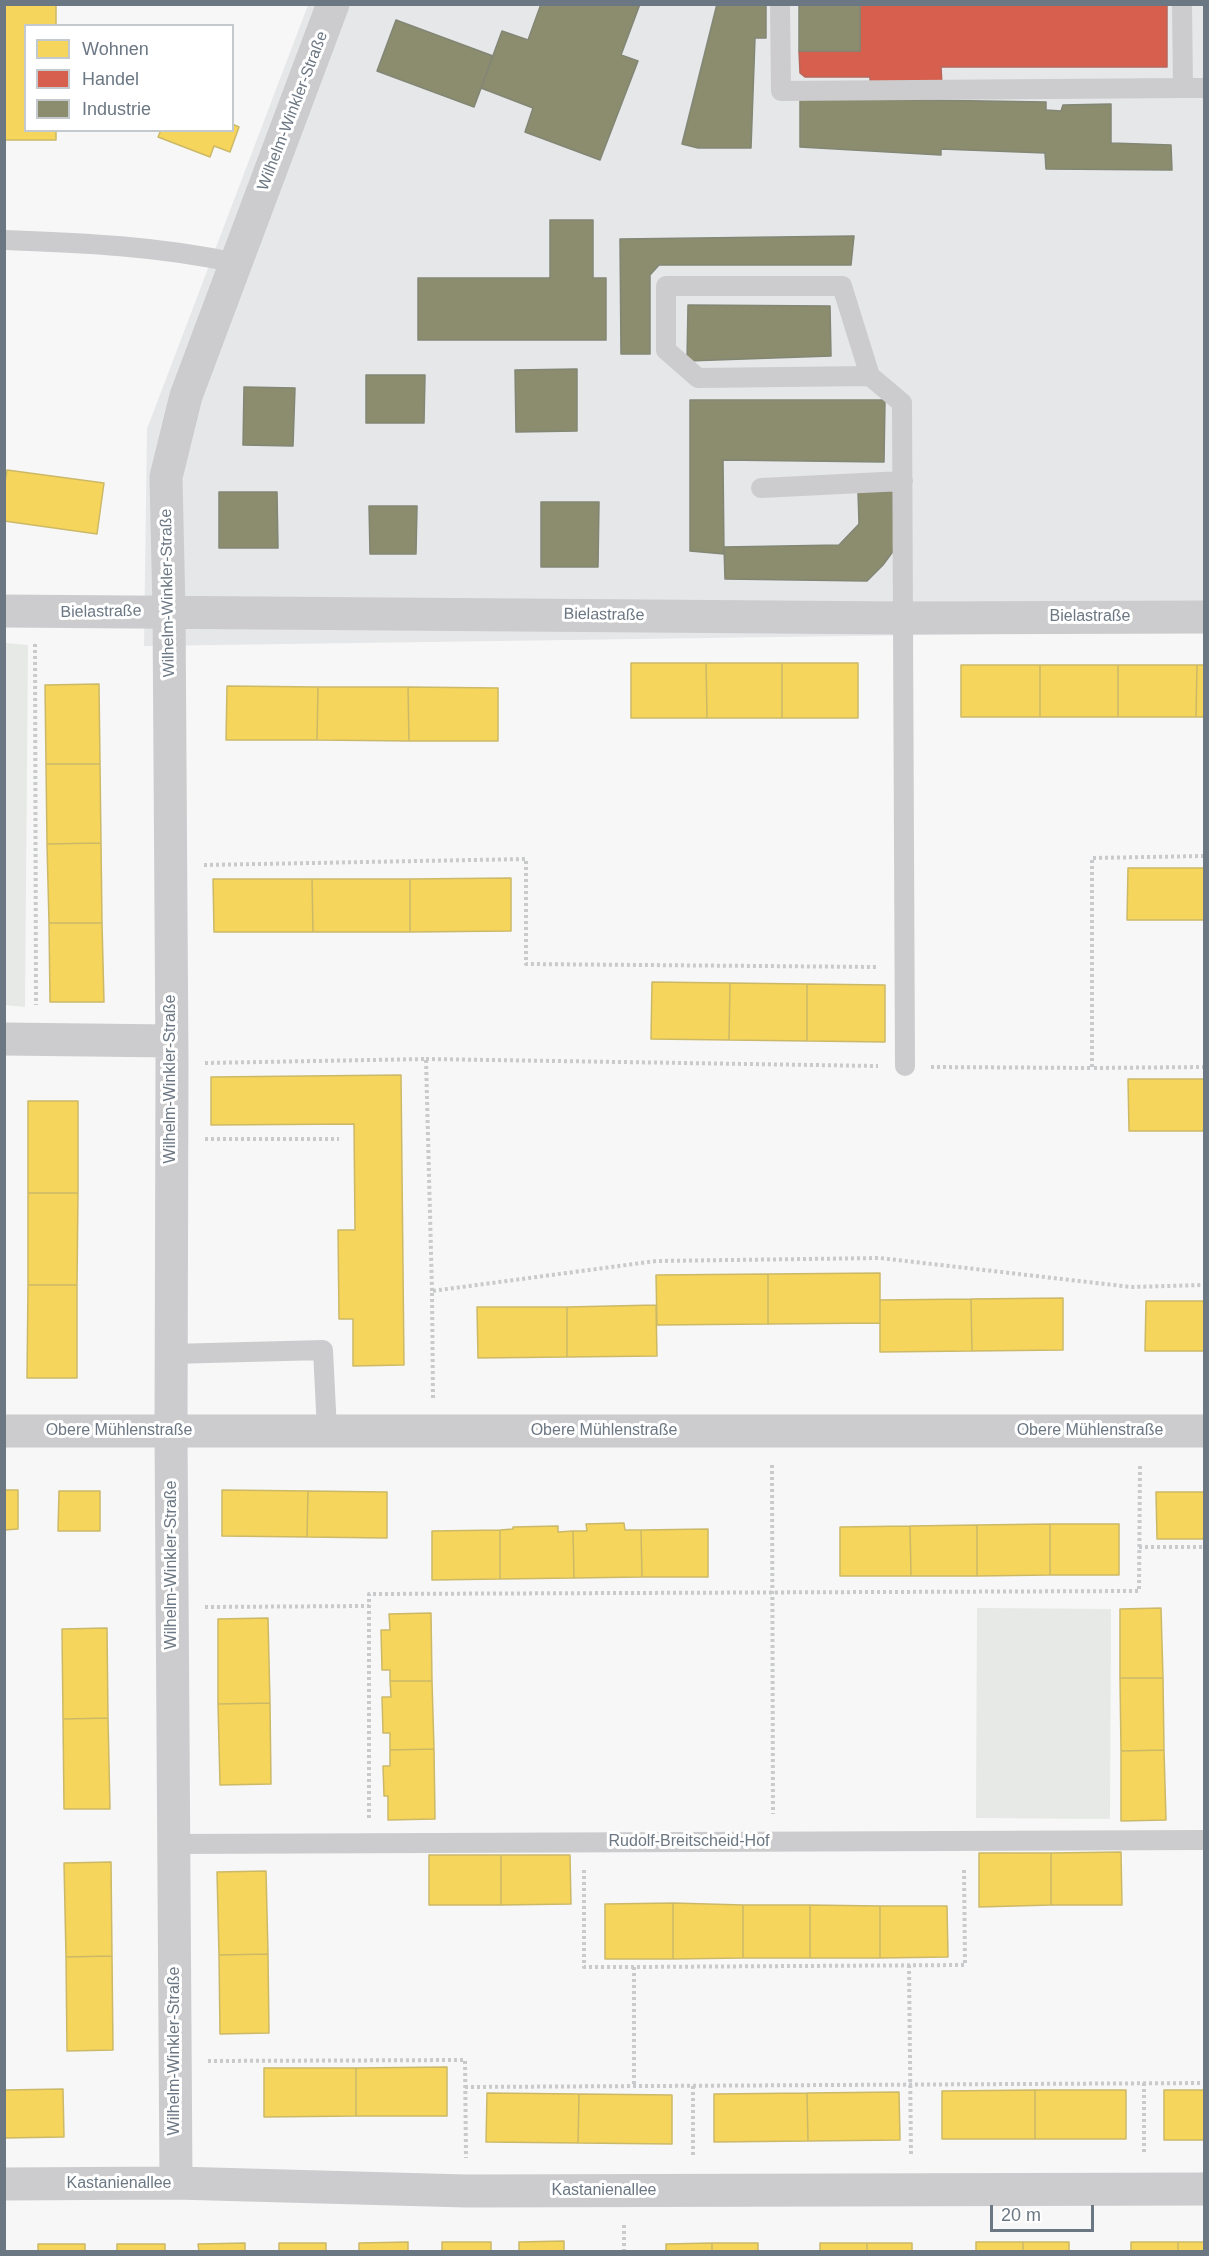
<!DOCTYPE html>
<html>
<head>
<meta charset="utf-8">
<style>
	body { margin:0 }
	#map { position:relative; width:1209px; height:2256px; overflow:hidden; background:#f7f7f7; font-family:Helvetica,sans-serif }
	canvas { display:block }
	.frame { position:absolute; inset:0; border:6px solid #6b7783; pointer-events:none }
	.legend { position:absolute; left:24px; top:24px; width:210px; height:108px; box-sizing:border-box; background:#fff; border:2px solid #c4c9cd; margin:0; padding:8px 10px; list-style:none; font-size:18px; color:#6b7783 }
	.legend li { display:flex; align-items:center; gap:12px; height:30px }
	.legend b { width:30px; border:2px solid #c4c9cd }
	.scale { position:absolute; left:990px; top:2205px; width:104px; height:27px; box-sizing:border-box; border:3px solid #6b7783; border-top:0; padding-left:8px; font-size:18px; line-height:21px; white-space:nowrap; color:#6b7783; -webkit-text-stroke:4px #fff; paint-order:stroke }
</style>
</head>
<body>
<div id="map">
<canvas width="1209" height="2256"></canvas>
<div class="frame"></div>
<ul class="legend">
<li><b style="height:16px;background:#f6d55c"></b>Wohnen</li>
<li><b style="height:16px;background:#d6604d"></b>Handel</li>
<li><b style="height:16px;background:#8c8c6e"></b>Industrie</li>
</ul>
<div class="scale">20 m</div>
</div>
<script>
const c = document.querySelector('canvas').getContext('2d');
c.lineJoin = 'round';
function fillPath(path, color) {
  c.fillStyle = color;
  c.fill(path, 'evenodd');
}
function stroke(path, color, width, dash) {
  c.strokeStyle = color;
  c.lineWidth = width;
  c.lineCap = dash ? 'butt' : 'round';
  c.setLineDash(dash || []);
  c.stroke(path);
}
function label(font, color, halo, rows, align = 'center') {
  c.font = font + ' Helvetica,sans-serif';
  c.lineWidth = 6;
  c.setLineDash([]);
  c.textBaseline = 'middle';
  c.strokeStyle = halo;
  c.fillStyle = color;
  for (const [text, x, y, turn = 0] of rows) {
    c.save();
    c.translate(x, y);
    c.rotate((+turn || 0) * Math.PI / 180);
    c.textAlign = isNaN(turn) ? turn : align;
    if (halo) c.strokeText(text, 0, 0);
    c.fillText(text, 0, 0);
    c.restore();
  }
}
fillPath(new Path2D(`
	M 308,5 L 1204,5 L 1204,631 L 144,646 L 147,429 Z`), '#e6e7e8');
fillPath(new Path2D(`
	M 5,643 L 28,645 L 25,1007 L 5,1005 Z
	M 977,1608 L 1111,1609 L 1110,1819 L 976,1818 Z`), '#e6e9e5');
const homes = new Path2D(`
	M 4,4 L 56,4 L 56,26 L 26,26 L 26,130 L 56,130 L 56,140 L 4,140 Z
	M 232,124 L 239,127 L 230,152 L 214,146 L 210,157 L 158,137 L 161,130 L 232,130 Z
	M 7,470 L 104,483 L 97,534 L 4,521 L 4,489 Z
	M 631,663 L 706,663 L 707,718 L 631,718 Z
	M 706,663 L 782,663 L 782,718 L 707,718 Z
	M 782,663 L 858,663 L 858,718 L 782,718 Z
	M 961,665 L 1040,665 L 1040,717 L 961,717 Z
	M 1040,665 L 1118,665 L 1118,717 L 1040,717 Z
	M 1118,665 L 1197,665 L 1196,717 L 1118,717 Z
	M 1197,665 L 1204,665 L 1204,717 L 1196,717 Z
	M 99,684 L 100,764 L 46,764 L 45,685 Z
	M 227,686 L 318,687 L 317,740 L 226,740 Z
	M 318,687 L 408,687 L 409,741 L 317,740 Z
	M 408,687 L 498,688 L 498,741 L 409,741 Z
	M 46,764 L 100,764 L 101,843 L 47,844 Z
	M 101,843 L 102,923 L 49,923 L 47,844 Z
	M 1128,868 L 1204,868 L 1204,920 L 1127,920 Z
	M 511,878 L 511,931 L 410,932 L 410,879 Z
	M 213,879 L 312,879 L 313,932 L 214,932 Z
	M 312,879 L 410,879 L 410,932 L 313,932 Z
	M 49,923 L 102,923 L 104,1002 L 50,1002 Z
	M 652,982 L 730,983 L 729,1040 L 651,1039 Z
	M 730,983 L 807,984 L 807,1041 L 729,1040 Z
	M 807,984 L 885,985 L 885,1042 L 807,1041 Z
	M 401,1075 L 404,1365 L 353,1366 L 353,1319 L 339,1319 L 338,1230 L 355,1230 L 354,1124 L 211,1125 L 211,1077 Z
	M 1128,1079 L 1204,1079 L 1204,1131 L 1129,1131 Z
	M 28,1101 L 78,1101 L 78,1193 L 28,1193 Z
	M 28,1193 L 78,1193 L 77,1285 L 28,1285 Z
	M 880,1273 L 880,1323 L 768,1324 L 768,1274 Z
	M 768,1274 L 768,1324 L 657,1325 L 656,1275 Z
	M 28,1285 L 77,1285 L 77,1378 L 27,1378 Z
	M 1063,1298 L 1063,1350 L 972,1351 L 971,1299 Z
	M 971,1299 L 972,1351 L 880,1352 L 880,1300 Z
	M 1146,1301 L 1204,1301 L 1204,1351 L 1145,1351 Z
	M 656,1305 L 657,1356 L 567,1357 L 567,1307 Z
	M 477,1307 L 567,1307 L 567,1357 L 478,1358 Z
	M 4,1490 L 18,1490 L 18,1529 L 4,1530 Z
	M 222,1490 L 308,1491 L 307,1537 L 222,1536 Z
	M 59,1491 L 100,1491 L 100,1531 L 58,1531 Z
	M 308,1491 L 387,1492 L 387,1538 L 307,1537 Z
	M 1156,1492 L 1204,1492 L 1204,1539 L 1157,1539 Z
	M 624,1523 L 625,1530 L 641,1530 L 642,1577 L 574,1578 L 573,1531 L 587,1531 L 586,1524 Z
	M 1050,1524 L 1119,1524 L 1119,1575 L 1050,1575 Z
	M 1050,1524 L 1050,1575 L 977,1576 L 977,1525 Z
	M 977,1525 L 977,1576 L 911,1576 L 910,1526 Z
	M 558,1526 L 558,1532 L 573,1531 L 574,1578 L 500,1579 L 500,1530 L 513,1529 L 513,1527 Z
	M 910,1526 L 911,1576 L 840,1576 L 840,1527 Z
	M 708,1529 L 708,1577 L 642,1577 L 641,1530 Z
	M 500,1530 L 500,1579 L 432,1580 L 432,1531 Z
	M 1161,1608 L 1163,1678 L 1120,1678 L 1120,1609 Z
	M 431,1613 L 432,1681 L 390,1681 L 390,1670 L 382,1670 L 381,1630 L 390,1630 L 389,1614 Z
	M 268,1618 L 270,1703 L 218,1704 L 218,1619 Z
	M 107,1628 L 108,1718 L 63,1719 L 62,1629 Z
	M 1120,1678 L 1163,1678 L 1164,1750 L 1121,1751 Z
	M 390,1681 L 432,1681 L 434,1749 L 390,1750 L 390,1733 L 383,1733 L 382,1697 L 391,1697 Z
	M 270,1703 L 271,1784 L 220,1785 L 218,1704 Z
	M 108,1718 L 110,1809 L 64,1809 L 63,1719 Z
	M 434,1749 L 435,1819 L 388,1820 L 388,1796 L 384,1796 L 383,1766 L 390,1766 L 390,1750 Z
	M 1164,1750 L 1166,1820 L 1121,1821 L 1121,1751 Z
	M 1121,1852 L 1122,1905 L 1051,1905 L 1051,1853 Z
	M 979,1853 L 1051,1853 L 1051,1905 L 979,1907 Z
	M 429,1855 L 501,1855 L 501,1905 L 429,1905 Z
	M 501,1855 L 570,1855 L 571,1904 L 501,1905 Z
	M 111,1862 L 112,1956 L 66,1957 L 64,1863 Z
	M 266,1871 L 268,1954 L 219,1955 L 217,1872 Z
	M 673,1903 L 743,1905 L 743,1958 L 673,1959 Z
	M 673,1903 L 673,1959 L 605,1959 L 605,1904 Z
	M 743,1905 L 810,1905 L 810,1958 L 743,1958 Z
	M 810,1905 L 880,1906 L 880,1958 L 810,1958 Z
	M 880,1906 L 947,1906 L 948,1957 L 880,1958 Z
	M 268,1954 L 269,2033 L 220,2034 L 219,1955 Z
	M 112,1956 L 113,2050 L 67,2051 L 66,1957 Z
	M 447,2067 L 447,2116 L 356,2116 L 356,2068 Z
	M 264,2068 L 356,2068 L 356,2116 L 264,2117 Z
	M 63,2089 L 64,2137 L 4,2138 L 4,2090 Z
	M 1035,2090 L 1126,2090 L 1126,2139 L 1035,2139 Z
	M 1035,2090 L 1035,2139 L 942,2139 L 942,2091 Z
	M 1164,2090 L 1204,2090 L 1204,2140 L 1164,2140 Z
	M 899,2092 L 900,2140 L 808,2141 L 807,2093 Z
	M 487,2093 L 579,2094 L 578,2143 L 486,2142 Z
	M 807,2093 L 808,2141 L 714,2142 L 714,2094 Z
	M 579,2094 L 672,2095 L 672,2144 L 578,2143 Z
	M 564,2241 L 564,2252 L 519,2252 L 519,2242 Z
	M 408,2242 L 408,2252 L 359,2252 L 359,2243 Z
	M 442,2242 L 491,2242 L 491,2252 L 442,2252 Z
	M 976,2242 L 1023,2242 L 1023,2252 L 976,2252 Z
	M 1023,2242 L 1069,2242 L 1069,2252 L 1023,2252 Z
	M 1131,2242 L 1178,2242 L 1178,2252 L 1131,2252 Z
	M 1178,2242 L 1204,2242 L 1204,2252 L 1178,2252 Z
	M 245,2243 L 245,2252 L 199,2252 L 198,2244 Z
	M 279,2243 L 326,2243 L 326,2252 L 279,2252 Z
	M 712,2243 L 758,2243 L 758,2252 L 712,2252 Z
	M 712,2243 L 712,2252 L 666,2252 L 666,2244 Z
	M 820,2243 L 867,2243 L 867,2252 L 820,2252 Z
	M 867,2243 L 912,2243 L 912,2252 L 867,2252 Z
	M 38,2244 L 85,2244 L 85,2252 L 38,2252 Z
	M 117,2244 L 165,2244 L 165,2252 L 117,2252 Z`);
fillPath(homes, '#f6d55c');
stroke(homes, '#ccb968', 1.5);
const shops = new Path2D(`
	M 860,4 L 1167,4 L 1167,67 L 941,67 L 942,85 L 870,85 L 870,77 L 805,77 L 800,73 L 799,51 L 860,51 Z`);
fillPath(shops, '#d6604d');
stroke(shops, '#b6675d', 1.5);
const industry = new Path2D(`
	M 541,4 L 640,4 L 621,55 L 638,61 L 600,160 L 525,132 L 533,108 L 481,88 L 502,31 L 528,40 Z
	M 717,4 L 766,4 L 766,38 L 755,38 L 751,148 L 698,148 L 682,144 Z
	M 799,4 L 860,4 L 860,51 L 799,51 Z
	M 396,20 L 493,56 L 474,107 L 377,71 Z
	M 800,98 L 1046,102 L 1046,110 L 1061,111 L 1063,105 L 1111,104 L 1111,143 L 1171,145 L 1172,170 L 1046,169 L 1045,153 L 941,149 L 941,155 L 800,147 Z
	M 550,220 L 593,220 L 593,278 L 606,278 L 606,340 L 418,340 L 418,278 L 550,278 Z
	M 854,236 L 851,265 L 659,265 L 650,275 L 650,354 L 621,354 L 620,239 Z
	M 688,305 L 830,306 L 831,356 L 687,361 Z
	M 577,369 L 577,431 L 516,432 L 515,370 Z
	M 366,375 L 425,375 L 424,423 L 366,423 Z
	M 244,387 L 295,388 L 293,446 L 243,445 Z
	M 690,400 L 885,400 L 884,462 L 723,460 L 724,554 L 690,551 Z
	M 858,491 L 893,491 L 894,550 L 883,565 L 867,581 L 725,579 L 724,547 L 839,545 L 859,524 Z
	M 219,492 L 277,492 L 278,548 L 219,548 Z
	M 541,502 L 599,502 L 598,567 L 541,567 Z
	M 369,506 L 417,506 L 416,554 L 370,554 Z`);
fillPath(industry, '#8c8c6e');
stroke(industry, '#828674', 1.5);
stroke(new Path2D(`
	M 35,644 L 36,1005
	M 1204,856 L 1092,858 L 1092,1068 L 1204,1067
	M 204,865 L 526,859 L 526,964 L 877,967
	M 426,1059 L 878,1066
	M 205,1063 L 426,1059 L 432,1291
	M 931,1067 L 1092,1068
	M 205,1139 L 339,1139
	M 433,1398 L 432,1291 L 656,1261 L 880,1258 L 1131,1287 L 1204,1285
	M 772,1465 L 773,1814
	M 1139,1547 L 1204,1547
	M 205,1607 L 369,1606
	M 369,1818 L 369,1594 L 1139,1591 L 1140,1465
	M 584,1870 L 584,1967 L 634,1967 L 965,1965 L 964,1868
	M 909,1965 L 911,2156
	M 634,1967 L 634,2086
	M 208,2061 L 465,2060 L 466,2158
	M 1144,2083 L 1144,2154
	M 693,2086 L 693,2157
	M 465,2087 L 1204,2083
	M 624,2252 L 624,2225`), '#c9cacb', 4, [3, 3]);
stroke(new Path2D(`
	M 780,4 L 781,91 L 1183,88
	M 1182,4 L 1183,88 L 1204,88
	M 4,240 C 83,243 159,246 236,263
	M 870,376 L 842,286 L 666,286 L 666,350 L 698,378 L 870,376 L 902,403 L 905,1066
	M 761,488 L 903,481
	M 171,1354 L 323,1350 L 327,1431
	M 173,1844 L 1204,1840`), '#ccccce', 20);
stroke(new Path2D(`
	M 4,611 L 904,618 L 1204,617
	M 4,1039 L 171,1041
	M 4,1431 L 1204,1431
	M 176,2183 L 171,1432 L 172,1063 L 169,611 L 166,477 L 186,396 L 333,4
	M 4,2184 L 176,2183 L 466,2191 L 1204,2189`), '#ccccce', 33);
label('16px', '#6b7783', '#fff', [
	["Wilhelm-Winkler-Straße",293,111,-69],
	["Wilhelm-Winkler-Straße",168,593,-91],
	["Bielastraße",101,612,-1],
	["Bielastraße",604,615,1],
	["Bielastraße",1090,617],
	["Wilhelm-Winkler-Straße",171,1079,-90],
	["Obere Mühlenstraße",119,1431],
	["Obere Mühlenstraße",604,1431],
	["Obere Mühlenstraße",1090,1431],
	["Wilhelm-Winkler-Straße",172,1565,-90],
	["Rudolf-Breitscheid-Hof",689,1842],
	["Wilhelm-Winkler-Straße",175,2051,-90],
	["Kastanienallee",119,2184],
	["Kastanienallee",604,2191]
]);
</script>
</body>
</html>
